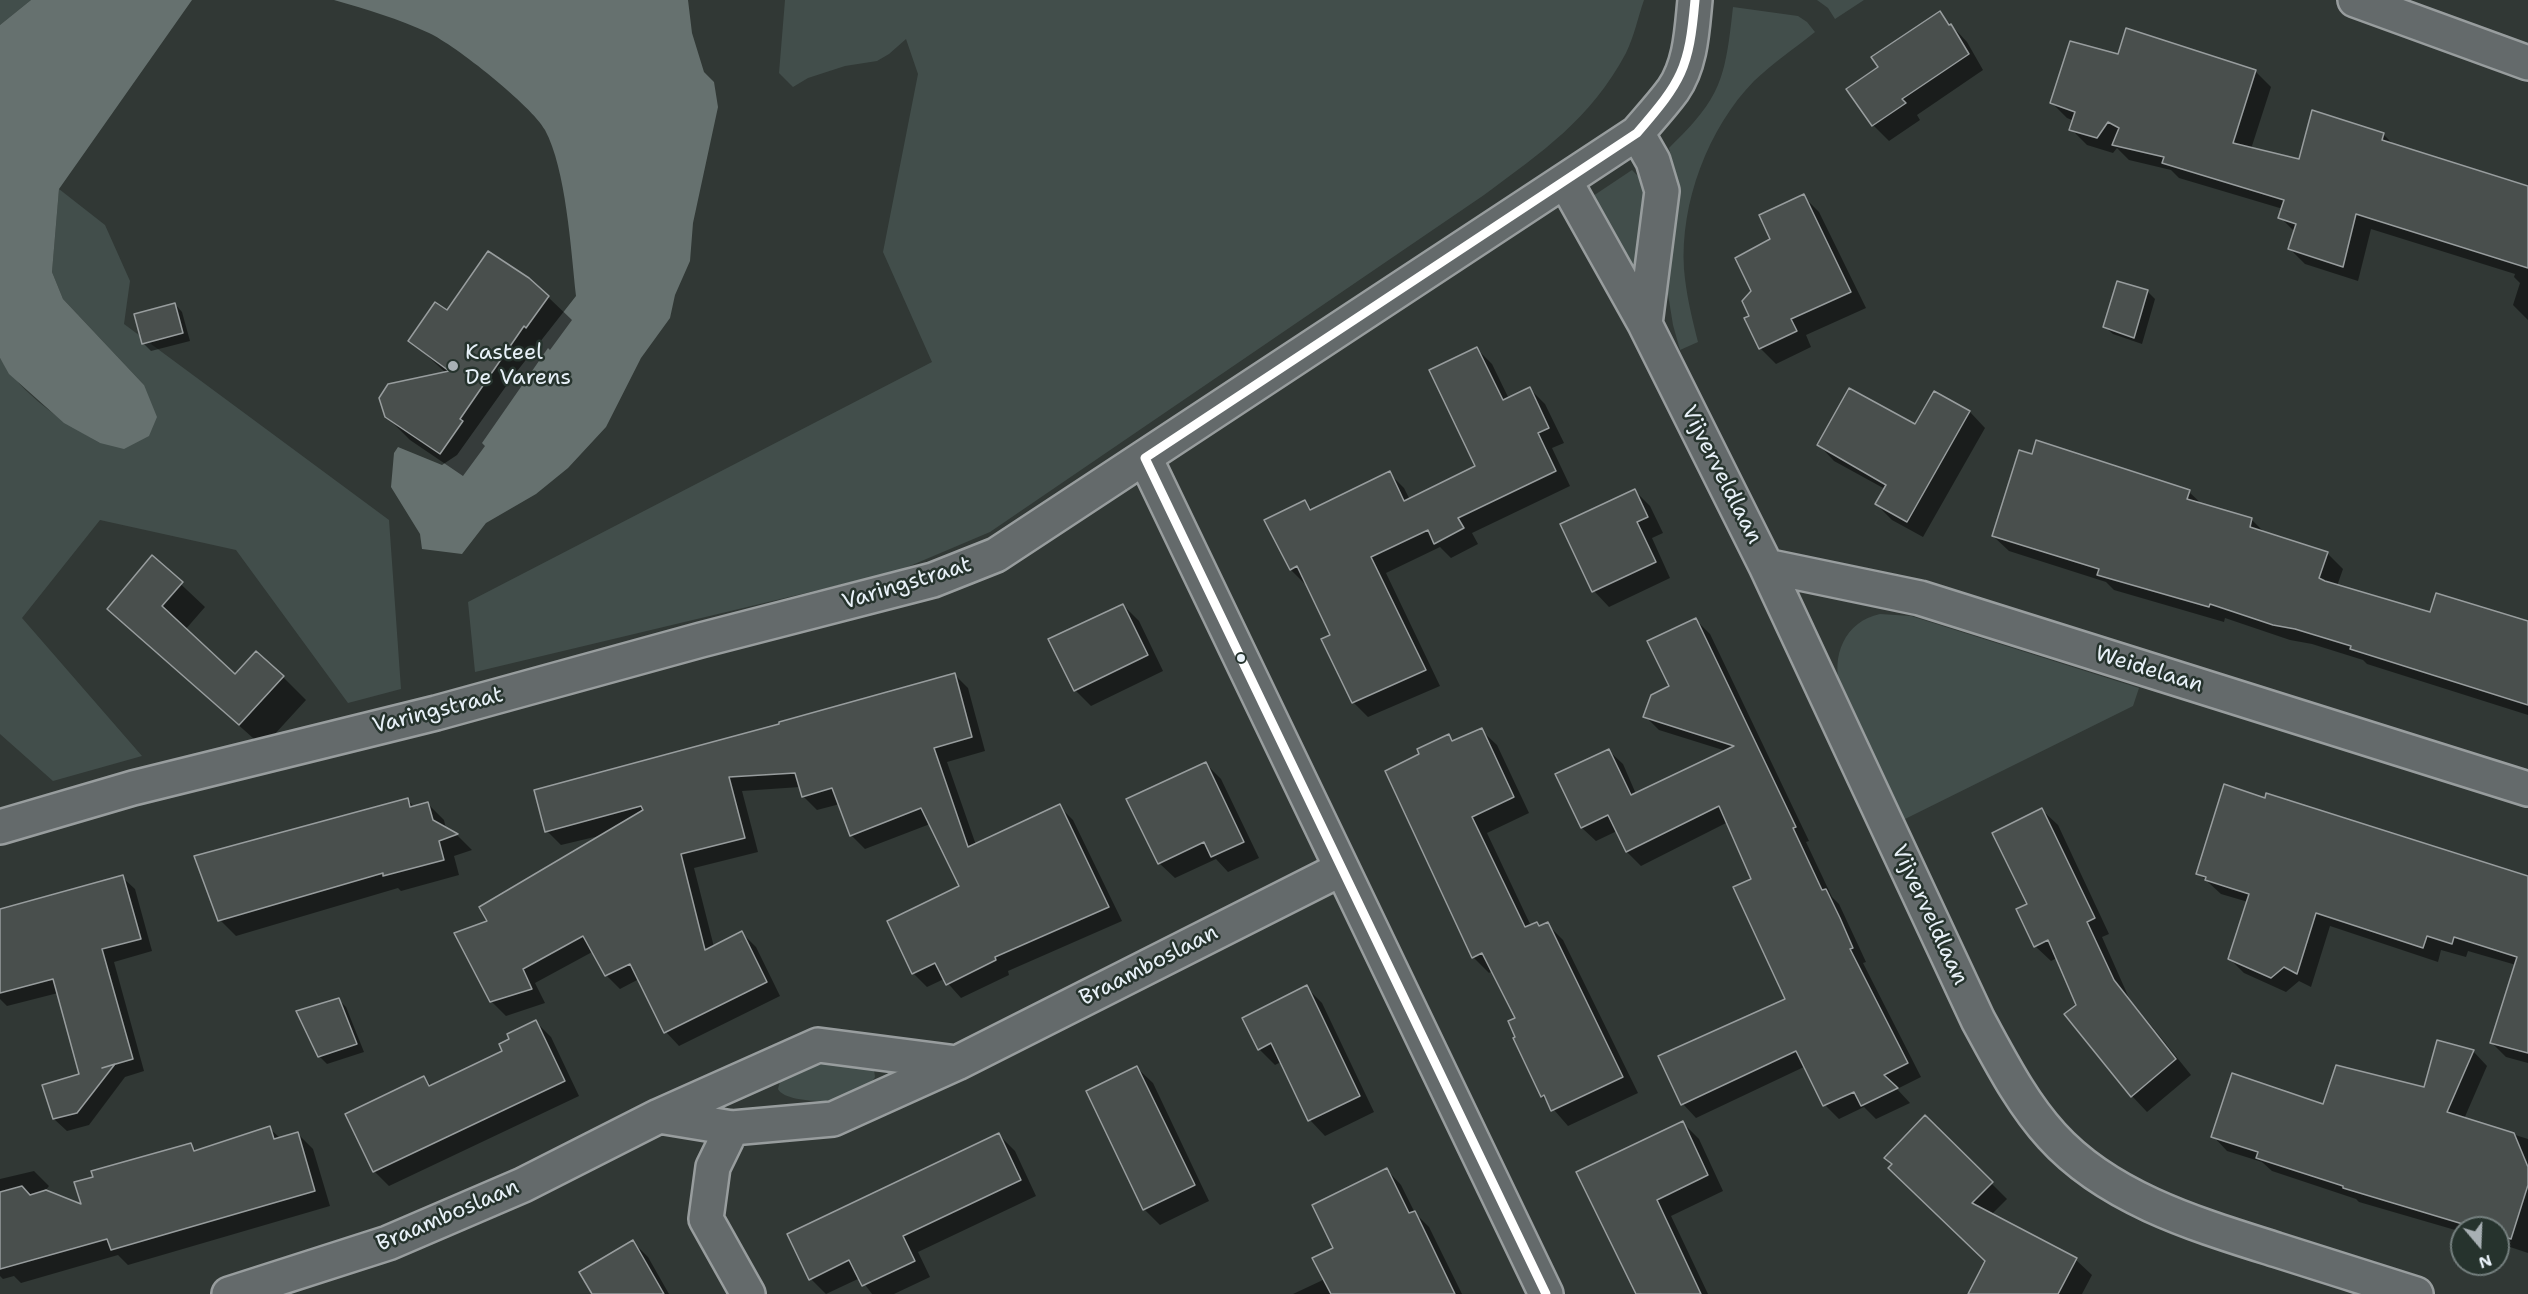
<!DOCTYPE html>
<html>
<head>
<meta charset="utf-8">
<style>
	body { margin:0 }
	#map { position:relative; width:2528px; height:1294px; overflow:hidden; background:#313835; font-family:"Shantell Sans",sans-serif }
	canvas { display:block }
	.north { position:absolute; left:2450px; top:1216px; width:60px; height:60px; box-sizing:border-box; background:#26332d; border:2px solid #747f7e; border-radius:50%; rotate:161deg; font-size:16px; font-weight:700; line-height:24px; text-align:center; color:#e8f1f8 }
	.north::after { content:''; display:block; margin:auto; width:21px; height:27px; background:#a8b0b4; clip-path:polygon(50% 0,100% 100%,50% 72%,0 100%) }
</style>
</head>
<body>
<div id="map">
<canvas width="2528" height="1294"></canvas>
<div class="north">N</div>
</div>
<script>
const c = document.querySelector('canvas').getContext('2d');
c.lineJoin = 'round';
function fillPath(path, color) {
  c.fillStyle = color;
  c.fill(path, 'evenodd');
}
function stroke(path, color, width, dash) {
  c.strokeStyle = color;
  c.lineWidth = width;
  c.lineCap = dash ? 'butt' : 'round';
  c.setLineDash(dash || []);
  c.stroke(path);
}
function label(font, color, halo, rows, align = 'center') {
  c.font = font + ' "Shantell Sans",sans-serif';
  c.lineWidth = 5;
  c.setLineDash([]);
  c.textBaseline = 'middle';
  c.strokeStyle = halo;
  c.fillStyle = color;
  for (const [text, x, y, turn = 0] of rows) {
    c.save();
    c.translate(x, y);
    c.rotate((+turn || 0) * Math.PI / 180);
    c.textAlign = isNaN(turn) ? turn : align;
    if (halo) c.strokeText(text, 0, 0);
    c.fillText(text, 0, 0);
    c.restore();
  }
}
fillPath(new Path2D(`
	M 0,0 L 31,0 L 0,25 Z
	M 785,0 L 1644,0 C 1638,17 1634,37 1626,53 C 1590,120 1543,151 1484,195 L 990,532 L 898,571 L 475,672 L 468,602 L 932,362 L 883,252 L 918,74 L 906,39 L 889,54 L 877,61 L 845,66 L 808,78 L 793,87 L 779,73 Z
	M 1817,0 L 1864,0 L 1835,19 L 1828,8 Z
	M 1733,7 L 1798,16 L 1807,22 L 1815,32 C 1795,48 1773,63 1754,81 C 1708,128 1680,203 1684,269 C 1686,294 1692,318 1698,342 L 1680,350 L 1673,325 L 1667,288 L 1666,271 L 1678,182 L 1669,148 C 1722,97 1725,79 1733,7 Z
	M 1632,170 L 1642,180 L 1647,191 L 1636,287 L 1593,196 Z
	M 59,189 L 105,225 L 130,281 L 124,324 L 389,520 L 401,689 L 348,703 L 236,550 L 100,520 L 22,618 L 142,756 L 53,781 L 0,734 L 0,358 C 22,395 63,422 100,443 L 144,385 L 63,299 L 52,272 Z
	M 1880,614 L 1911,616 L 2139,688 L 2133,706 L 1903,820 L 1841,689 C 1830,657 1845,621 1880,614 Z
	M 817,1062 L 869,1067 L 874,1070 L 875,1077 C 870,1088 843,1100 830,1101 C 818,1102 783,1100 778,1089 L 780,1081 Z`), '#424e4b');
fillPath(new Path2D(`
	M 31,0 L 192,0 L 59,189 L 52,272 L 63,299 L 144,385 L 157,417 L 149,436 L 124,449 L 100,443 L 64,423 L 9,374 L 0,358 L 0,25 Z
	M 334,0 L 688,0 L 692,33 L 704,72 L 714,82 L 718,107 L 693,223 L 690,261 L 675,295 L 670,318 L 641,358 L 606,427 L 568,468 L 536,494 L 486,523 L 462,554 L 422,549 L 420,534 L 391,487 L 394,453 L 398,447 L 442,465 L 457,455 L 514,375 L 576,296 C 571,250 566,169 545,130 C 532,106 455,45 429,33 C 399,19 366,9 334,0 Z`), '#66716f');
fillPath(new Path2D(`
	M 1940,13 L 1967,42 L 1983,70 L 1917,115 L 1920,120 L 1889,141 L 1873,125 Z
	M 2119,56 L 2255,71 L 2271,87 L 2251,149 L 2300,161 L 2383,134 L 2395,146 L 2528,188 L 2528,320 L 2513,305 L 2520,283 L 2514,277 L 2515,274 L 2371,229 L 2358,281 L 2305,264 L 2290,249 L 2295,232 L 2280,217 L 2283,209 L 2179,178 L 2171,170 L 2129,160 L 2117,148 L 2113,153 L 2087,145 L 2071,129 L 2074,121 L 2067,118 L 2052,103 Z
	M 1803,196 L 1819,212 L 1866,308 L 1806,335 L 1811,347 L 1776,364 L 1760,348 L 1751,317 L 1753,291 Z
	M 2147,291 L 2155,299 L 2142,344 L 2113,334 L 2105,327 Z
	M 548,297 L 572,320 L 550,350 L 548,348 L 482,443 L 485,446 L 463,476 L 410,440 L 386,416 L 446,373 L 410,340 L 447,312 Z
	M 175,304 L 182,312 L 190,341 L 151,351 L 143,343 Z
	M 1477,349 L 1492,364 L 1509,399 L 1530,389 L 1545,404 L 1564,443 L 1552,448 L 1570,486 L 1472,533 L 1478,544 L 1451,558 L 1440,547 L 1386,573 L 1440,686 L 1368,717 L 1353,702 L 1332,636 L 1306,585 L 1291,570 L 1266,521 L 1305,502 L 1313,510 L 1389,473 L 1404,488 L 1410,500 L 1477,467 Z
	M 1934,393 L 1970,412 L 1985,428 L 1923,537 L 1892,520 L 1876,504 L 1885,489 L 1834,461 L 1819,445 L 1915,426 Z
	M 1634,490 L 1650,506 L 1663,533 L 1652,538 L 1670,578 L 1609,607 L 1594,591 Z
	M 2189,492 L 2203,505 L 2251,519 L 2266,534 L 2327,553 L 2343,569 L 2337,586 L 2431,614 L 2528,623 L 2528,715 L 2367,664 L 2363,660 L 2312,644 L 2290,640 L 2225,618 L 2224,622 L 2114,590 L 2106,582 L 2009,551 L 1993,536 Z
	M 152,557 L 205,607 L 185,630 L 235,676 L 283,677 L 306,700 L 263,747 L 109,609 Z
	M 1123,605 L 1139,621 L 1163,671 L 1091,706 L 1075,690 Z
	M 1696,620 L 1710,634 L 1809,841 L 1806,842 L 1832,897 L 1839,904 L 1853,934 L 1866,962 L 1863,963 L 1921,1077 L 1897,1089 L 1910,1103 L 1876,1119 L 1864,1107 L 1839,1119 L 1825,1105 L 1806,1066 L 1696,1118 L 1683,1104 L 1787,999 L 1753,879 L 1728,822 L 1641,866 L 1627,852 L 1617,831 L 1596,841 L 1582,828 L 1557,775 L 1609,751 L 1623,764 L 1636,794 L 1726,751 L 1659,730 L 1645,716 L 1671,687 Z
	M 954,674 L 968,688 L 985,751 L 947,762 L 976,845 L 1059,806 L 1073,820 L 1122,921 L 1008,971 L 1009,975 L 961,998 L 944,979 L 927,987 L 913,973 L 961,886 L 930,824 L 865,849 L 851,835 L 840,804 L 817,810 L 803,796 L 800,787 L 742,791 L 758,852 L 694,868 L 714,947 L 742,933 L 756,947 L 780,996 L 679,1046 L 666,1032 L 639,979 L 620,989 L 606,975 L 594,951 L 535,983 L 545,1003 L 506,1016 L 492,1002 L 456,933 L 489,922 L 603,835 L 561,845 L 547,831 L 781,725 Z
	M 1481,730 L 1497,745 L 1529,813 L 1487,833 L 1531,926 L 1537,924 L 1540,927 L 1547,924 L 1563,940 L 1638,1093 L 1568,1126 L 1542,1096 L 1515,1039 L 1517,1037 L 1517,1018 L 1492,971 L 1489,973 L 1473,957 L 1421,755 L 1449,736 L 1455,742 Z
	M 1205,763 L 1221,779 L 1259,858 L 1228,872 L 1216,859 L 1175,878 L 1159,863 Z
	M 407,800 L 415,807 L 428,804 L 444,820 L 446,829 L 457,835 L 472,850 L 454,856 L 459,875 L 401,891 L 398,888 L 236,936 L 220,920 Z
	M 2042,810 L 2058,825 L 2109,934 L 2102,937 L 2129,998 L 2191,1075 L 2147,1112 L 2132,1096 L 2066,1015 L 2078,1006 L 2057,958 L 2051,961 L 2035,946 L 2029,905 Z
	M 2198,873 L 2528,878 L 2528,1063 L 2506,1057 L 2492,1043 L 2516,965 L 2468,951 L 2466,957 L 2441,950 L 2438,962 L 2330,926 L 2311,987 L 2299,981 L 2286,992 L 2244,973 L 2230,959 L 2248,902 L 2221,894 Z
	M 122,877 L 135,889 L 152,951 L 114,962 L 144,1071 L 125,1077 L 89,1125 L 67,1131 L 54,1119 L 81,1075 L 58,993 L 7,1006 L 0,999 L 0,911 Z
	M 1306,987 L 1322,1003 L 1374,1112 L 1325,1136 L 1310,1120 L 1281,1062 L 1275,1065 L 1259,1049 Z
	M 339,1000 L 346,1007 L 364,1052 L 327,1064 L 319,1056 Z
	M 536,1022 L 551,1037 L 579,1096 L 389,1186 L 374,1171 L 424,1078 L 432,1086 L 504,1052 Z
	M 2473,1051 L 2487,1066 L 2464,1119 L 2528,1139 L 2528,1253 L 2498,1243 L 2498,1228 L 2462,1228 L 2462,1232 L 2359,1202 L 2356,1199 L 2272,1171 L 2262,1162 L 2227,1151 L 2213,1136 L 2324,1106 L 2425,1089 Z
	M 1137,1068 L 1153,1083 L 1209,1201 L 1160,1225 L 1145,1210 L 1088,1092 Z
	M 1925,1117 L 2007,1199 L 1991,1215 L 2076,1260 L 2092,1275 L 2082,1294 L 1980,1294 L 1986,1261 Z
	M 1683,1123 L 1699,1139 L 1723,1191 L 1671,1216 L 1708,1294 L 1638,1294 L 1578,1173 Z
	M 269,1128 L 280,1138 L 297,1133 L 313,1149 L 330,1206 L 128,1265 L 118,1255 L 21,1283 L 14,1276 L 3,1279 L 0,1276 L 0,1179 L 34,1171 L 49,1186 L 45,1191 L 83,1206 L 191,1145 L 197,1151 Z
	M 999,1135 L 1015,1151 L 1036,1196 L 918,1252 L 930,1277 L 894,1294 L 872,1294 L 860,1278 L 826,1294 L 811,1279 Z
	M 1387,1170 L 1401,1185 L 1415,1213 L 1429,1227 L 1462,1294 L 1293,1294 L 1325,1279 L 1335,1249 Z
	M 633,1242 L 648,1257 L 669,1294 L 593,1294 Z`), '#0007');
const building = new Path2D(`
	M 1940,11 L 1949,25 L 1951,24 L 1969,54 L 1902,99 L 1906,103 L 1872,126 L 1846,89 L 1878,67 L 1871,57 Z
	M 2126,28 L 2256,70 L 2233,143 L 2299,159 L 2312,110 L 2384,133 L 2382,140 L 2528,186 L 2528,268 L 2356,214 L 2343,267 L 2288,249 L 2296,224 L 2278,218 L 2284,200 L 2162,163 L 2164,157 L 2112,145 L 2119,128 L 2108,122 L 2097,138 L 2069,130 L 2075,112 L 2050,103 L 2070,41 L 2118,54 Z
	M 1804,194 L 1851,292 L 1791,319 L 1797,331 L 1759,349 L 1744,318 L 1749,316 L 1742,301 L 1751,291 L 1735,258 L 1770,239 L 1759,215 Z
	M 488,251 L 529,278 L 549,296 L 526,328 L 524,326 L 460,419 L 463,421 L 440,454 L 385,417 L 379,398 L 388,384 L 449,371 L 408,341 L 435,302 L 447,310 Z
	M 2117,281 L 2148,290 L 2134,338 L 2103,327 Z
	M 175,303 L 183,333 L 142,344 L 134,314 Z
	M 1477,347 L 1503,400 L 1530,387 L 1549,428 L 1538,433 L 1556,471 L 1458,518 L 1464,528 L 1434,544 L 1428,530 L 1371,557 L 1426,670 L 1352,703 L 1321,639 L 1330,635 L 1297,566 L 1290,570 L 1264,520 L 1305,500 L 1310,510 L 1390,471 L 1404,501 L 1475,466 L 1429,370 Z
	M 1849,388 L 1915,424 L 1934,391 L 1970,411 L 1907,522 L 1875,504 L 1886,485 L 1817,445 Z
	M 2036,440 L 2190,490 L 2187,499 L 2252,518 L 2250,527 L 2328,552 L 2319,578 L 2325,581 L 2430,612 L 2436,593 L 2528,621 L 2528,705 L 2350,649 L 2351,646 L 2295,629 L 2273,625 L 2210,604 L 2209,607 L 2097,575 L 2099,569 L 1992,536 L 2019,450 L 2032,454 Z
	M 1635,489 L 1648,517 L 1637,522 L 1656,562 L 1592,592 L 1560,524 Z
	M 152,555 L 183,582 L 162,606 L 235,674 L 256,651 L 284,676 L 239,725 L 107,609 Z
	M 1123,604 L 1148,655 L 1074,691 L 1048,639 Z
	M 1696,618 L 1796,827 L 1793,828 L 1822,890 L 1826,889 L 1840,918 L 1853,948 L 1850,949 L 1908,1063 L 1884,1075 L 1898,1088 L 1861,1106 L 1854,1092 L 1823,1106 L 1796,1051 L 1681,1105 L 1658,1056 L 1785,999 L 1733,887 L 1751,879 L 1719,806 L 1626,852 L 1608,815 L 1581,828 L 1555,774 L 1609,749 L 1631,795 L 1734,746 L 1643,717 L 1651,695 L 1669,686 L 1647,641 Z
	M 955,673 L 972,737 L 934,748 L 968,847 L 1060,804 L 1109,907 L 995,957 L 996,960 L 946,985 L 935,963 L 912,974 L 887,921 L 959,886 L 921,808 L 850,836 L 832,788 L 802,797 L 795,773 L 729,777 L 745,838 L 681,854 L 705,950 L 742,931 L 767,982 L 664,1033 L 630,964 L 605,976 L 583,936 L 523,969 L 532,989 L 490,1002 L 454,933 L 487,921 L 479,907 L 643,810 L 641,806 L 545,832 L 534,790 L 779,724 L 779,722 Z
	M 1482,728 L 1514,797 L 1472,817 L 1525,927 L 1537,922 L 1539,926 L 1548,922 L 1623,1077 L 1551,1111 L 1544,1095 L 1541,1097 L 1513,1038 L 1515,1037 L 1508,1021 L 1515,1018 L 1482,953 L 1472,958 L 1385,771 L 1419,754 L 1417,749 L 1449,734 L 1452,741 Z
	M 1206,762 L 1244,842 L 1211,857 L 1204,842 L 1158,864 L 1126,799 Z
	M 2224,784 L 2265,798 L 2266,793 L 2528,876 L 2528,1053 L 2490,1043 L 2517,957 L 2454,937 L 2452,944 L 2427,936 L 2423,948 L 2316,913 L 2297,974 L 2284,967 L 2271,978 L 2228,959 L 2249,894 L 2205,880 L 2206,877 L 2196,874 Z
	M 408,798 L 410,807 L 428,802 L 433,820 L 458,834 L 439,841 L 444,860 L 383,876 L 383,873 L 218,921 L 194,856 Z
	M 2042,808 L 2095,918 L 2087,922 L 2114,980 L 2176,1059 L 2131,1097 L 2064,1014 L 2076,1005 L 2048,940 L 2034,947 L 2016,909 L 2027,904 L 1992,833 Z
	M 123,875 L 141,939 L 102,949 L 133,1059 L 102,1068 L 115,1064 L 77,1113 L 53,1119 L 42,1085 L 79,1074 L 53,979 L 0,993 L 0,909 Z
	M 1307,985 L 1360,1096 L 1308,1121 L 1271,1043 L 1258,1050 L 1242,1018 Z
	M 339,998 L 357,1044 L 318,1057 L 296,1011 Z
	M 536,1020 L 565,1081 L 373,1172 L 345,1114 L 424,1076 L 429,1086 L 502,1051 L 499,1044 L 509,1039 L 507,1034 Z
	M 2437,1040 L 2474,1050 L 2447,1112 L 2514,1133 L 2528,1167 L 2528,1185 L 2511,1239 L 2498,1235 L 2498,1228 L 2476,1228 L 2343,1188 L 2343,1186 L 2256,1158 L 2258,1152 L 2211,1137 L 2232,1073 L 2323,1104 L 2336,1065 L 2424,1087 Z
	M 1137,1066 L 1195,1185 L 1143,1210 L 1086,1091 Z
	M 1925,1115 L 1993,1182 L 1972,1203 L 2077,1258 L 2058,1294 L 1968,1294 L 1985,1261 L 1888,1168 L 1892,1164 L 1884,1158 Z
	M 1683,1121 L 1708,1175 L 1657,1200 L 1701,1294 L 1636,1294 L 1576,1172 Z
	M 270,1126 L 274,1139 L 298,1132 L 315,1191 L 111,1250 L 107,1239 L 0,1269 L 0,1192 L 22,1186 L 30,1195 L 46,1190 L 81,1204 L 74,1182 L 93,1177 L 91,1171 L 191,1143 L 194,1151 Z
	M 999,1133 L 1021,1180 L 903,1236 L 915,1261 L 862,1286 L 849,1260 L 809,1280 L 787,1234 Z
	M 1387,1168 L 1409,1213 L 1415,1211 L 1455,1294 L 1331,1294 L 1312,1258 L 1333,1248 L 1312,1205 Z
	M 633,1240 L 664,1294 L 592,1294 L 579,1272 Z`);
fillPath(building, '#494f4d');
stroke(building, '#989d9e', 1.5);
const street = new Path2D(`
	M 1637,133 L 1653,161 L 1662,191 L 1645,324
	M 1565,181 L 1645,324 L 1766,566 L 1978,1020 C 2000,1060 2021,1102 2052,1136 C 2109,1199 2198,1225 2277,1250 C 2323,1265 2370,1279 2416,1294
	M 1145,458 L 1546,1294
	M 1766,566 L 1920,598 L 2528,789
	M 0,827 L 133,788 L 436,713 L 701,640 L 933,580 L 996,555 L 1637,133 C 1649,119 1662,105 1673,90 C 1691,64 1692,30 1695,0
	M 659,1116 L 818,1045 L 957,1063
	M 732,1128 L 713,1167 L 706,1219 L 748,1294
	M 229,1294 L 388,1243 L 523,1185 L 659,1116 L 732,1128 L 833,1119 L 957,1063 L 1341,869`);
const secondary = new Path2D(`
	M 2355,0 L 2528,63`);
stroke(street, '#989d9e', 38);
stroke(secondary, '#989d9e', 38);
stroke(street, '#646a6b', 33);
stroke(secondary, '#646a6b', 33);
stroke(new Path2D(`
	M 1145,458 L 1546,1294
	M 1145,458 L 1637,133 C 1682,81 1689,69 1695,0`), '#fff', 9);
for (const [x, y, r, color] of [
	[453,366,6,"#a8b0b4"],
	[1241,658,5,"#e8f1f8"]
]) {
  const dot = new Path2D();
  dot.arc(x, y, r, 0, 2 * Math.PI);
  c.fillStyle = color;
  c.fill(dot);
  stroke(dot, '#26332d', 2);
}
label('22px', '#e8f1f8', '#26332d', [
	["Kasteel",465,353],
	["De Varens",465,378]
], 'left');
label('22px', '#e8f1f8', '#26332d', [
	["Vijverveldlaan",1721,475,63],
	["Varingstraat",907,584,-17],
	["Weidelaan",2149,670,17],
	["Varingstraat",438,711,-14],
	["Vijverveldlaan",1929,915,65],
	["Braamboslaan",1149,966,-27],
	["Braamboslaan",448,1216,-23]
]);
</script>
</body>
</html>
